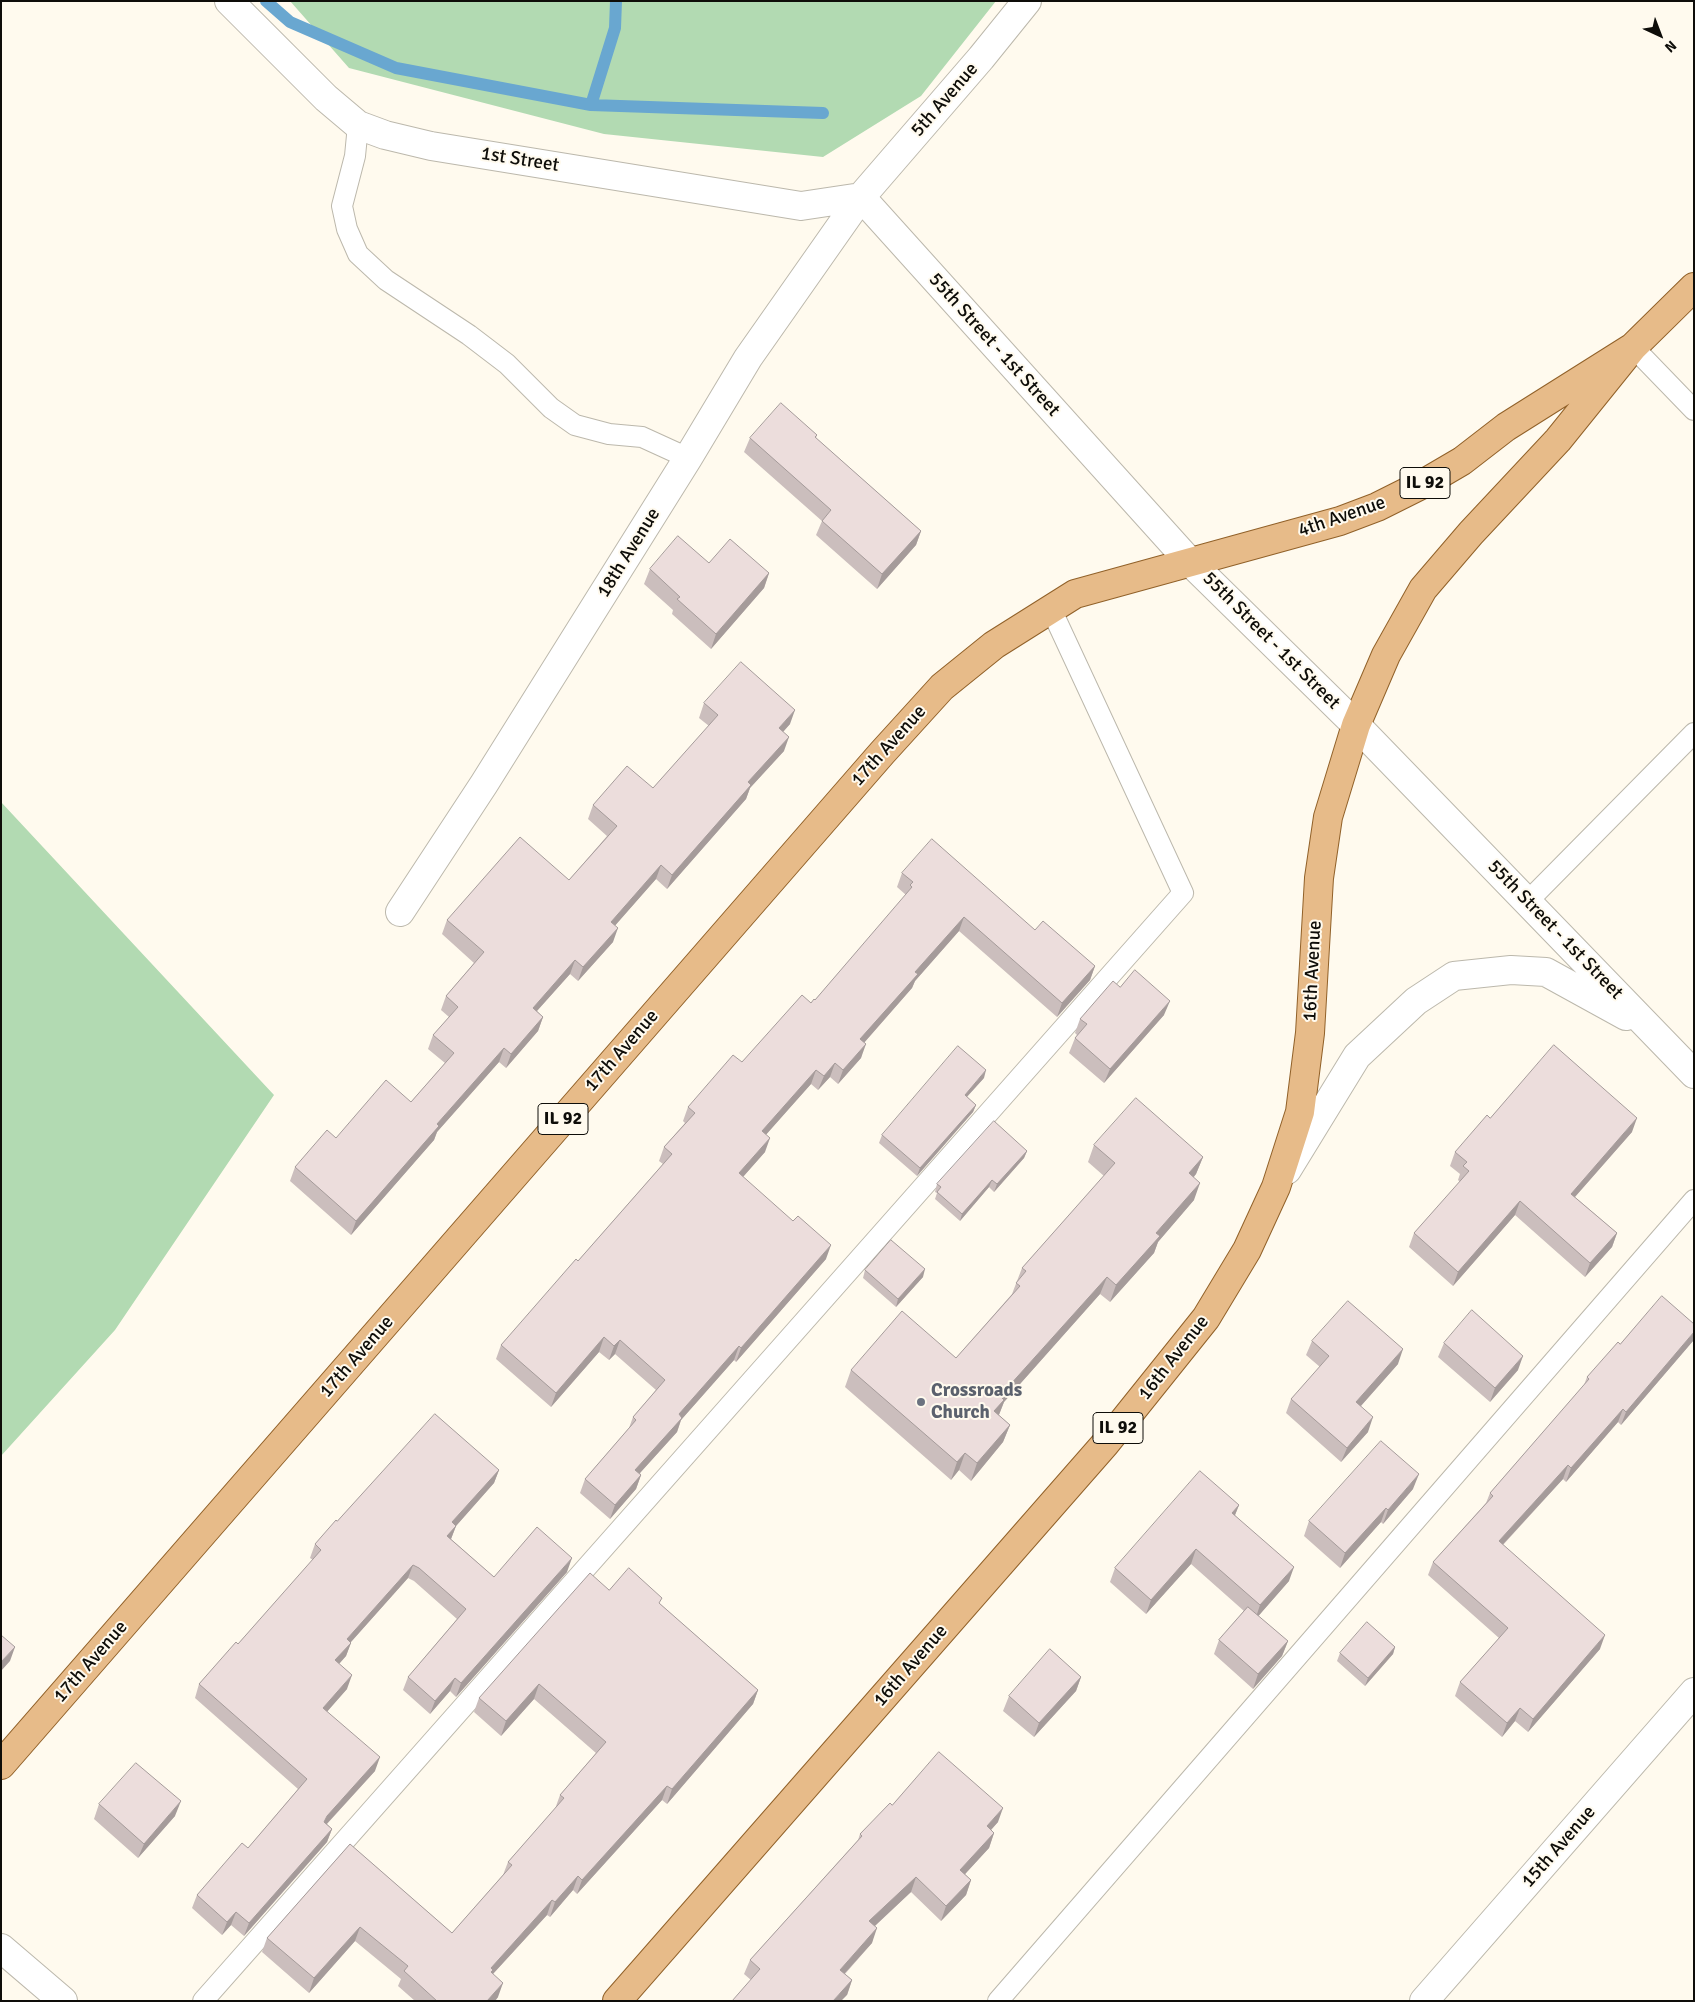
<!DOCTYPE html>
<html>
<head>
<meta charset="utf-8">
<style>
	body { margin:0 }
	#map { position:relative; width:1695px; height:2002px; overflow:hidden; background:#fffaee; font-family:Signika,sans-serif }
	canvas { display:block }
	.frame { position:absolute; inset:0; border:2px solid #0e0d09; pointer-events:none }
	.north { position:absolute; left:1635px; top:10px; width:50px; height:50px; -webkit-text-stroke:4px #fffaee; paint-order:stroke; rotate:137deg; font-size:14px; font-weight:700; line-height:20px; text-align:center; color:#0e0d09 }
	.north::after { content:''; display:block; margin:auto; width:18px; height:22px; background:#0e0d09; clip-path:polygon(50% 0,100% 100%,50% 72%,0 100%) }
</style>
</head>
<body>
<div id="map">
<canvas width="1695" height="2002"></canvas>
<div class="frame"></div>
<div class="north">N</div>
</div>
<script>
const c = document.querySelector('canvas').getContext('2d');
c.lineJoin = 'round';
function fillPath(path, color) {
  c.fillStyle = color;
  c.fill(path, 'evenodd');
}
function stroke(path, color, width, dash) {
  c.strokeStyle = color;
  c.lineWidth = width;
  c.lineCap = dash ? 'butt' : 'round';
  c.setLineDash(dash || []);
  c.stroke(path);
}
function label(font, color, halo, rows, align = 'center') {
  c.font = font + ' Signika,sans-serif';
  c.lineWidth = 4;
  c.setLineDash([]);
  c.textBaseline = 'middle';
  c.strokeStyle = halo;
  c.fillStyle = color;
  for (const [text, x, y, turn = 0] of rows) {
    c.save();
    c.translate(x, y);
    c.rotate((+turn || 0) * Math.PI / 180);
    c.textAlign = isNaN(turn) ? turn : align;
    if (halo) c.strokeText(text, 0, 0);
    c.fillText(text, 0, 0);
    c.restore();
  }
}
fillPath(new Path2D(`
	M 290,1 L 996,1 L 921,96 L 823,157 L 604,134 L 349,68 Z
	M 1,802 L 274,1095 L 115,1330 L 1,1456 Z`), '#b2dab2');
stroke(new Path2D(`
	M 266,1 L 290,22 L 396,68 L 591,105 L 823,113
	M 591,105 L 615,28 L 616,1`), '#69a7d0', 12);
const lane = new Path2D(`
	M 358,125 L 355,156 L 342,206 L 347,229 L 358,254 L 386,280 L 469,335 L 507,364 L 551,408 L 575,425 L 609,434 L 642,437 L 688,458
	M 1633,347 L 1694,410
	M 1527,902 L 1694,733
	M 203,2001 L 1183,893 L 1051,609
	M 998,2001 L 1694,1200`);
const street = new Path2D(`
	M 229,1 L 326,98 L 358,125 L 385,135 L 431,146 L 801,206 L 861,197
	M 861,197 L 1189,561
	M 400,912 L 484,784 L 688,458 L 748,358 L 861,197 L 981,58 L 1027,1
	M 1,1948 L 63,2001`);
const secondary = new Path2D(`
	M 1189,561 L 1356,725 L 1694,1074
	M 1287,1170 L 1357,1056 L 1416,1001 L 1454,976 L 1511,970 L 1546,972 L 1626,1016
	M 1424,2001 L 1694,1692`);
const primary = new Path2D(`
	M 1,1765 L 882,753 L 942,687 L 994,645 L 1075,594 L 1340,521 L 1377,507 L 1421,485 L 1462,461 L 1506,427 L 1633,347
	M 617,2001 L 1105,1444 L 1206,1318 L 1247,1250 L 1276,1187 L 1300,1112 L 1310,1033 L 1319,878 L 1328,817 L 1356,725 L 1386,655 L 1423,589 L 1471,533 L 1558,440 L 1633,347 L 1694,287`);
stroke(lane, '#bcb8ac', 22);
stroke(street, '#bcb8ac', 30);
stroke(secondary, '#bcb8ac', 30);
stroke(primary, '#916129', 30);
stroke(lane, '#fff', 20);
stroke(street, '#fff', 28);
stroke(secondary, '#fff', 28);
stroke(primary, '#e7bb89', 28);
fillPath(new Path2D(`
	M 817,435 L 816,438 L 921,531 L 916,545 L 877,589 L 816,535 L 822,521 L 744,452 L 750,438 Z
	M 709,563 L 769,573 L 764,588 L 711,649 L 672,614 L 673,610 L 644,584 L 650,569 Z
	M 704,703 L 790,724 L 783,732 L 784,751 L 750,788 L 746,799 L 667,889 L 656,879 L 615,925 L 613,942 L 578,981 L 570,974 L 537,1011 L 543,1017 L 538,1031 L 506,1068 L 499,1062 L 437,1132 L 434,1140 L 351,1235 L 290,1181 L 295,1167 L 336,1138 L 411,1102 L 445,1063 L 428,1049 L 433,1035 L 449,1017 L 441,1010 L 446,996 L 474,963 L 442,934 L 447,920 L 569,880 L 607,836 L 588,819 L 593,805 L 653,788 L 709,726 L 699,718 Z
	M 902,873 L 1035,930 L 1095,966 L 1090,980 L 1057,1017 L 959,931 L 915,981 L 912,988 L 864,1043 L 861,1058 L 838,1084 L 830,1077 L 818,1090 L 811,1084 L 766,1134 L 765,1152 L 743,1177 L 826,1259 L 736,1362 L 734,1360 L 681,1420 L 677,1432 L 640,1473 L 641,1475 L 636,1489 L 610,1519 L 580,1493 L 585,1479 L 629,1428 L 633,1417 L 656,1390 L 615,1354 L 609,1360 L 599,1352 L 551,1407 L 496,1359 L 501,1345 L 578,1261 L 663,1164 L 659,1161 L 664,1147 L 685,1123 L 683,1121 L 688,1107 L 811,1003 L 815,1000 L 906,895 L 897,887 Z
	M 1120,987 L 1164,1015 L 1104,1083 L 1069,1053 L 1075,1038 L 1077,1035 L 1075,1033 L 1080,1019 Z
	M 984,1078 L 967,1097 L 976,1105 L 973,1112 L 917,1176 L 879,1143 L 882,1135 Z
	M 1490,1118 L 1632,1132 L 1575,1197 L 1617,1233 L 1612,1247 L 1585,1277 L 1515,1215 L 1453,1286 L 1409,1247 L 1414,1233 L 1460,1182 L 1458,1180 L 1460,1174 L 1450,1166 L 1455,1152 Z
	M 1094,1145 L 1203,1157 L 1196,1174 L 1194,1177 L 1194,1200 L 1158,1242 L 1154,1253 L 1110,1302 L 1100,1294 L 1004,1402 L 999,1415 L 1010,1425 L 1003,1442 L 971,1481 L 959,1470 L 951,1480 L 845,1387 L 851,1370 L 956,1358 L 1012,1294 L 1022,1268 L 1104,1176 L 1088,1162 Z
	M 1027,1151 L 1024,1158 L 994,1192 L 989,1187 L 960,1221 L 935,1199 L 937,1193 L 935,1192 L 937,1184 Z
	M 865,1270 L 923,1277 L 896,1307 L 863,1278 Z
	M 1312,1341 L 1398,1364 L 1361,1406 L 1368,1432 L 1341,1462 L 1286,1413 L 1291,1399 L 1320,1367 L 1306,1355 Z
	M 1693,1341 L 1621,1425 L 1618,1422 L 1566,1482 L 1563,1479 L 1503,1545 L 1600,1649 L 1528,1732 L 1515,1721 L 1502,1737 L 1455,1696 L 1460,1682 L 1499,1638 L 1428,1575 L 1433,1562 L 1486,1503 L 1490,1493 L 1584,1385 L 1587,1377 L 1620,1344 Z
	M 1444,1343 L 1518,1370 L 1490,1402 L 1438,1357 Z
	M 499,1470 L 494,1483 L 456,1526 L 451,1539 L 494,1577 L 567,1572 L 456,1697 L 450,1691 L 430,1714 L 403,1690 L 408,1677 L 457,1619 L 414,1581 L 408,1578 L 351,1642 L 346,1656 L 339,1664 L 347,1689 L 327,1711 L 375,1771 L 327,1824 L 332,1829 L 327,1842 L 244,1936 L 231,1925 L 222,1935 L 192,1908 L 197,1895 L 248,1848 L 298,1789 L 195,1698 L 199,1684 L 238,1644 L 313,1560 L 310,1558 L 315,1544 Z
	M 1413,1489 L 1383,1524 L 1381,1522 L 1340,1568 L 1304,1536 L 1309,1521 Z
	M 1239,1505 L 1235,1515 L 1289,1581 L 1258,1616 L 1288,1641 L 1282,1656 L 1253,1689 L 1214,1654 L 1219,1640 L 1244,1611 L 1191,1564 L 1146,1614 L 1110,1582 L 1115,1568 Z
	M 609,1590 L 660,1604 L 758,1690 L 753,1704 L 667,1804 L 662,1800 L 577,1894 L 573,1890 L 550,1917 L 547,1915 L 493,1974 L 498,1997 L 495,2001 L 415,2001 L 398,1986 L 401,1979 L 355,1941 L 309,1993 L 262,1952 L 267,1938 L 350,1844 L 452,1933 L 503,1875 L 508,1862 L 555,1809 L 560,1795 L 596,1753 L 534,1699 L 501,1736 L 474,1712 L 479,1698 Z
	M 1395,1647 L 1393,1654 L 1365,1686 L 1337,1661 L 1340,1653 Z
	M 1081,1677 L 1076,1691 L 1034,1737 L 1003,1711 L 1009,1696 Z
	M 99,1804 L 175,1816 L 138,1858 L 94,1819 Z
	M 892,1805 L 998,1822 L 991,1830 L 994,1833 L 989,1848 L 965,1874 L 971,1880 L 966,1895 L 941,1921 L 911,1892 L 875,1926 L 872,1943 L 845,1974 L 852,1980 L 847,1995 L 751,1980 L 744,1974 L 750,1960 L 858,1840 L 860,1834 Z`), '#cbbebd');
fillPath(new Path2D(`
	M 921,531 L 916,545 L 877,589 L 882,574 Z
	M 769,573 L 764,588 L 711,649 L 716,634 Z
	M 795,710 L 790,724 L 774,742 L 779,728 Z
	M 789,737 L 784,751 L 750,788 L 746,799 L 667,889 L 672,875 L 748,782 Z
	M 661,865 L 656,879 L 606,936 L 611,922 Z
	M 964,917 L 959,931 L 915,981 L 912,988 L 855,1053 L 860,1039 L 915,972 Z
	M 618,928 L 613,942 L 578,981 L 583,967 Z
	M 575,960 L 570,974 L 527,1022 L 533,1008 Z
	M 1095,966 L 1090,980 L 1057,1017 L 1062,1003 Z
	M 1170,1001 L 1164,1015 L 1104,1083 L 1110,1069 Z
	M 543,1017 L 538,1031 L 506,1068 L 511,1054 Z
	M 866,1044 L 861,1058 L 838,1084 L 843,1070 Z
	M 504,1048 L 499,1062 L 437,1132 L 434,1140 L 351,1235 L 356,1221 L 437,1124 Z
	M 835,1063 L 830,1077 L 818,1090 L 824,1076 Z
	M 816,1070 L 811,1084 L 757,1145 L 762,1131 Z
	M 986,1070 L 984,1078 L 962,1102 L 965,1095 Z
	M 976,1105 L 973,1112 L 917,1176 L 920,1168 Z
	M 1637,1118 L 1632,1132 L 1566,1207 L 1571,1194 Z
	M 770,1138 L 765,1152 L 734,1187 L 739,1173 Z
	M 1027,1151 L 1024,1158 L 994,1192 L 997,1184 Z
	M 1203,1157 L 1196,1174 L 1182,1190 L 1189,1173 Z
	M 992,1180 L 989,1187 L 960,1221 L 962,1214 Z
	M 1200,1183 L 1194,1200 L 1158,1242 L 1154,1253 L 1110,1302 L 1116,1285 L 1156,1233 Z
	M 1520,1201 L 1515,1215 L 1453,1286 L 1458,1272 Z
	M 1617,1233 L 1612,1247 L 1585,1277 L 1590,1263 Z
	M 831,1245 L 826,1259 L 736,1362 L 741,1348 Z
	M 925,1269 L 923,1277 L 896,1307 L 898,1299 Z
	M 1107,1277 L 1100,1294 L 1004,1402 L 998,1417 L 988,1429 L 1000,1396 Z
	M 1694,1332 L 1693,1341 L 1621,1425 L 1626,1412 Z
	M 604,1337 L 599,1352 L 551,1407 L 556,1393 Z
	M 620,1340 L 615,1354 L 609,1360 L 614,1346 Z
	M 739,1346 L 734,1360 L 681,1420 L 677,1432 L 630,1484 L 635,1470 L 679,1414 Z
	M 1403,1349 L 1398,1364 L 1351,1417 L 1356,1402 Z
	M 1523,1356 L 1518,1370 L 1490,1402 L 1495,1388 Z
	M 1623,1409 L 1618,1422 L 1566,1482 L 1571,1468 Z
	M 1373,1417 L 1368,1432 L 1341,1462 L 1347,1448 Z
	M 1010,1425 L 1003,1442 L 971,1481 L 977,1463 Z
	M 965,1453 L 959,1470 L 951,1480 L 957,1462 Z
	M 1568,1465 L 1563,1479 L 1494,1554 L 1499,1541 Z
	M 499,1470 L 494,1483 L 456,1526 L 451,1539 L 442,1549 L 452,1522 Z
	M 1419,1474 L 1413,1489 L 1383,1524 L 1388,1510 Z
	M 641,1475 L 636,1489 L 610,1519 L 615,1505 Z
	M 1239,1505 L 1233,1520 L 1232,1513 Z
	M 1386,1508 L 1381,1522 L 1340,1568 L 1345,1553 Z
	M 1196,1549 L 1191,1564 L 1146,1614 L 1151,1600 Z
	M 572,1558 L 567,1572 L 456,1697 L 461,1683 Z
	M 413,1565 L 408,1578 L 342,1652 L 347,1639 Z
	M 1294,1567 L 1289,1581 L 1255,1620 L 1260,1605 Z
	M 1605,1635 L 1600,1649 L 1528,1732 L 1533,1719 Z
	M 1288,1641 L 1282,1656 L 1253,1689 L 1258,1674 Z
	M 351,1643 L 346,1656 L 330,1674 L 335,1660 Z
	M 15,1647 L 10,1661 L 1,1671 L 1,1662 Z
	M 1395,1647 L 1393,1654 L 1365,1686 L 1368,1678 Z
	M 352,1675 L 347,1689 L 319,1721 L 323,1708 Z
	M 1081,1677 L 1076,1691 L 1034,1737 L 1039,1723 Z
	M 455,1678 L 450,1691 L 430,1714 L 435,1701 Z
	M 539,1684 L 534,1699 L 501,1736 L 506,1721 Z
	M 758,1690 L 753,1704 L 667,1804 L 672,1789 Z
	M 1520,1708 L 1515,1721 L 1502,1737 L 1507,1723 Z
	M 380,1757 L 375,1771 L 322,1829 L 324,1822 L 327,1816 Z
	M 667,1786 L 662,1800 L 577,1894 L 582,1880 Z
	M 181,1801 L 175,1816 L 138,1858 L 144,1844 Z
	M 1003,1808 L 998,1822 L 981,1841 L 987,1826 Z
	M 332,1829 L 327,1842 L 244,1936 L 249,1923 Z
	M 994,1833 L 989,1848 L 955,1885 L 960,1870 Z
	M 578,1876 L 573,1890 L 550,1917 L 555,1902 Z
	M 916,1877 L 911,1892 L 864,1936 L 869,1921 Z
	M 971,1880 L 966,1895 L 941,1921 L 946,1906 Z
	M 552,1900 L 547,1915 L 491,1976 L 491,1968 Z
	M 236,1912 L 231,1925 L 222,1935 L 227,1922 Z
	M 360,1927 L 355,1941 L 309,1993 L 314,1978 Z
	M 877,1928 L 872,1943 L 835,1984 L 840,1970 Z
	M 852,1980 L 847,1995 L 841,2001 L 833,2001 Z
	M 503,1983 L 498,1997 L 495,2001 L 487,2001 Z`), '#a59b9a');
const building = new Path2D(`
	M 781,403 L 817,435 L 815,437 L 921,531 L 882,574 L 822,521 L 831,510 L 750,438 Z
	M 678,536 L 709,563 L 730,539 L 769,573 L 716,634 L 677,599 L 680,597 L 650,569 Z
	M 741,662 L 795,710 L 779,728 L 789,737 L 748,782 L 751,785 L 672,875 L 661,865 L 611,922 L 618,928 L 583,967 L 575,960 L 533,1008 L 543,1017 L 511,1054 L 504,1048 L 437,1124 L 439,1126 L 356,1221 L 295,1167 L 327,1130 L 336,1138 L 386,1080 L 411,1102 L 454,1053 L 433,1035 L 458,1007 L 446,996 L 484,952 L 447,920 L 520,837 L 569,880 L 617,826 L 593,805 L 627,766 L 653,788 L 718,715 L 704,703 Z
	M 932,839 L 1035,930 L 1043,921 L 1095,966 L 1062,1003 L 964,917 L 915,972 L 918,974 L 860,1039 L 866,1044 L 843,1070 L 835,1063 L 824,1076 L 816,1070 L 762,1131 L 770,1138 L 739,1173 L 793,1221 L 798,1216 L 831,1245 L 741,1348 L 739,1346 L 679,1414 L 682,1418 L 635,1470 L 641,1475 L 615,1505 L 585,1479 L 636,1420 L 633,1417 L 665,1380 L 620,1340 L 614,1346 L 604,1337 L 556,1393 L 501,1345 L 576,1259 L 578,1261 L 672,1154 L 664,1147 L 695,1113 L 688,1107 L 733,1055 L 742,1062 L 802,995 L 811,1003 L 814,999 L 815,1000 L 912,887 L 910,885 L 913,882 L 902,873 Z
	M 1135,970 L 1170,1001 L 1110,1069 L 1075,1038 L 1087,1024 L 1080,1019 L 1113,981 L 1120,987 Z
	M 1554,1045 L 1637,1118 L 1571,1194 L 1617,1233 L 1590,1263 L 1520,1201 L 1458,1272 L 1414,1233 L 1469,1171 L 1463,1166 L 1467,1162 L 1455,1152 L 1487,1115 L 1490,1118 Z
	M 958,1046 L 986,1070 L 965,1095 L 976,1105 L 920,1168 L 882,1135 Z
	M 1136,1098 L 1203,1157 L 1189,1173 L 1200,1183 L 1156,1233 L 1160,1236 L 1116,1285 L 1107,1277 L 1000,1396 L 1004,1400 L 994,1411 L 1010,1425 L 977,1463 L 965,1453 L 957,1462 L 851,1370 L 902,1311 L 956,1358 L 1020,1286 L 1016,1283 L 1026,1271 L 1022,1268 L 1115,1163 L 1094,1145 Z
	M 994,1121 L 1027,1151 L 997,1184 L 992,1180 L 962,1214 L 937,1192 L 941,1187 L 937,1184 Z
	M 891,1240 L 925,1269 L 898,1299 L 865,1270 Z
	M 1662,1296 L 1694,1324 L 1694,1332 L 1626,1412 L 1623,1409 L 1571,1468 L 1568,1465 L 1499,1541 L 1605,1635 L 1533,1719 L 1520,1708 L 1507,1723 L 1460,1682 L 1508,1628 L 1433,1562 L 1493,1496 L 1490,1493 L 1589,1379 L 1587,1377 L 1618,1342 L 1620,1344 Z
	M 1348,1301 L 1403,1349 L 1356,1402 L 1373,1417 L 1347,1448 L 1291,1399 L 1329,1356 L 1312,1341 Z
	M 1472,1310 L 1523,1356 L 1495,1388 L 1444,1343 Z
	M 435,1414 L 499,1470 L 452,1522 L 456,1526 L 447,1536 L 494,1577 L 537,1527 L 572,1558 L 461,1683 L 455,1678 L 435,1701 L 408,1677 L 466,1609 L 419,1568 L 413,1565 L 347,1639 L 351,1643 L 335,1660 L 352,1675 L 323,1708 L 380,1757 L 327,1816 L 324,1822 L 332,1829 L 249,1923 L 236,1912 L 227,1922 L 197,1895 L 242,1843 L 248,1848 L 307,1779 L 199,1684 L 236,1642 L 238,1644 L 321,1550 L 315,1544 L 336,1520 L 337,1521 Z
	M 1381,1441 L 1419,1474 L 1388,1510 L 1386,1508 L 1345,1553 L 1309,1521 Z
	M 1200,1471 L 1239,1505 L 1232,1513 L 1294,1567 L 1260,1605 L 1196,1549 L 1151,1600 L 1115,1568 Z
	M 629,1568 L 662,1598 L 659,1603 L 758,1690 L 672,1789 L 667,1786 L 582,1880 L 578,1876 L 555,1902 L 552,1900 L 491,1968 L 493,1970 L 491,1972 L 503,1983 L 487,2001 L 437,2001 L 404,1971 L 408,1966 L 360,1927 L 314,1978 L 267,1938 L 350,1844 L 452,1933 L 512,1865 L 508,1862 L 564,1798 L 560,1795 L 606,1742 L 539,1684 L 506,1721 L 479,1698 L 590,1573 L 609,1590 Z
	M 1248,1607 L 1288,1641 L 1258,1674 L 1219,1640 Z
	M 1367,1622 L 1395,1647 L 1368,1678 L 1340,1653 Z
	M 1,1635 L 15,1647 L 1,1662 Z
	M 1050,1649 L 1081,1677 L 1039,1723 L 1009,1696 Z
	M 939,1752 L 1003,1808 L 987,1826 L 994,1833 L 960,1870 L 971,1880 L 946,1906 L 916,1877 L 869,1921 L 877,1928 L 840,1970 L 852,1980 L 833,2001 L 732,2001 L 760,1969 L 750,1960 L 862,1836 L 860,1834 L 890,1803 L 892,1805 Z
	M 136,1763 L 181,1801 L 144,1844 L 99,1804 Z`);
fillPath(building, '#ecdddc');
stroke(building, '#a59b9a', 1);
for (const [x, y, r, color] of [
	[921,1402,5,"#6b7280"]
]) {
  const dot = new Path2D();
  dot.arc(x, y, r, 0, 2 * Math.PI);
  c.fillStyle = color;
  c.fill(dot);
  stroke(dot, '#fffaee', 2);
}
for (const [x, y, w] of [
	[1425,483,50],
	[563,1119,50],
	[1118,1428,50]
]) {
  const box = new Path2D();
  box.roundRect(x - w / 2, y - 15.5, w, 31, 4);
  c.fillStyle = '#fffaee';
  c.fill(box);
  stroke(box, '#0e0d09', 1);
}
label('bold 18px', '#0e0d09', null, [
	["IL 92",1425,483],
	["IL 92",563,1119],
	["IL 92",1118,1428]
]);
label('19px', '#0e0d09', '#fffaee', [
	["5th Avenue",945,100,-49],
	["1st Street",520,160,9],
	["55th Street - 1st Street",994,345,48],
	["4th Avenue",1342,517,-19],
	["18th Avenue",629,553,-58],
	["55th Street - 1st Street",1271,641,45],
	["17th Avenue",889,746,-48],
	["55th Street - 1st Street",1555,930,46],
	["16th Avenue",1313,971,-87],
	["17th Avenue",622,1051,-49],
	["17th Avenue",357,1357,-49],
	["16th Avenue",1174,1358,-52],
	["17th Avenue",91,1662,-49],
	["16th Avenue",911,1666,-49],
	["15th Avenue",1559,1847,-49]
]);
label('bold 19px', '#5b616d', '#fffaee', [
	["Crossroads",931,1391],
	["Church",931,1413]
], 'left');
</script>
</body>
</html>
